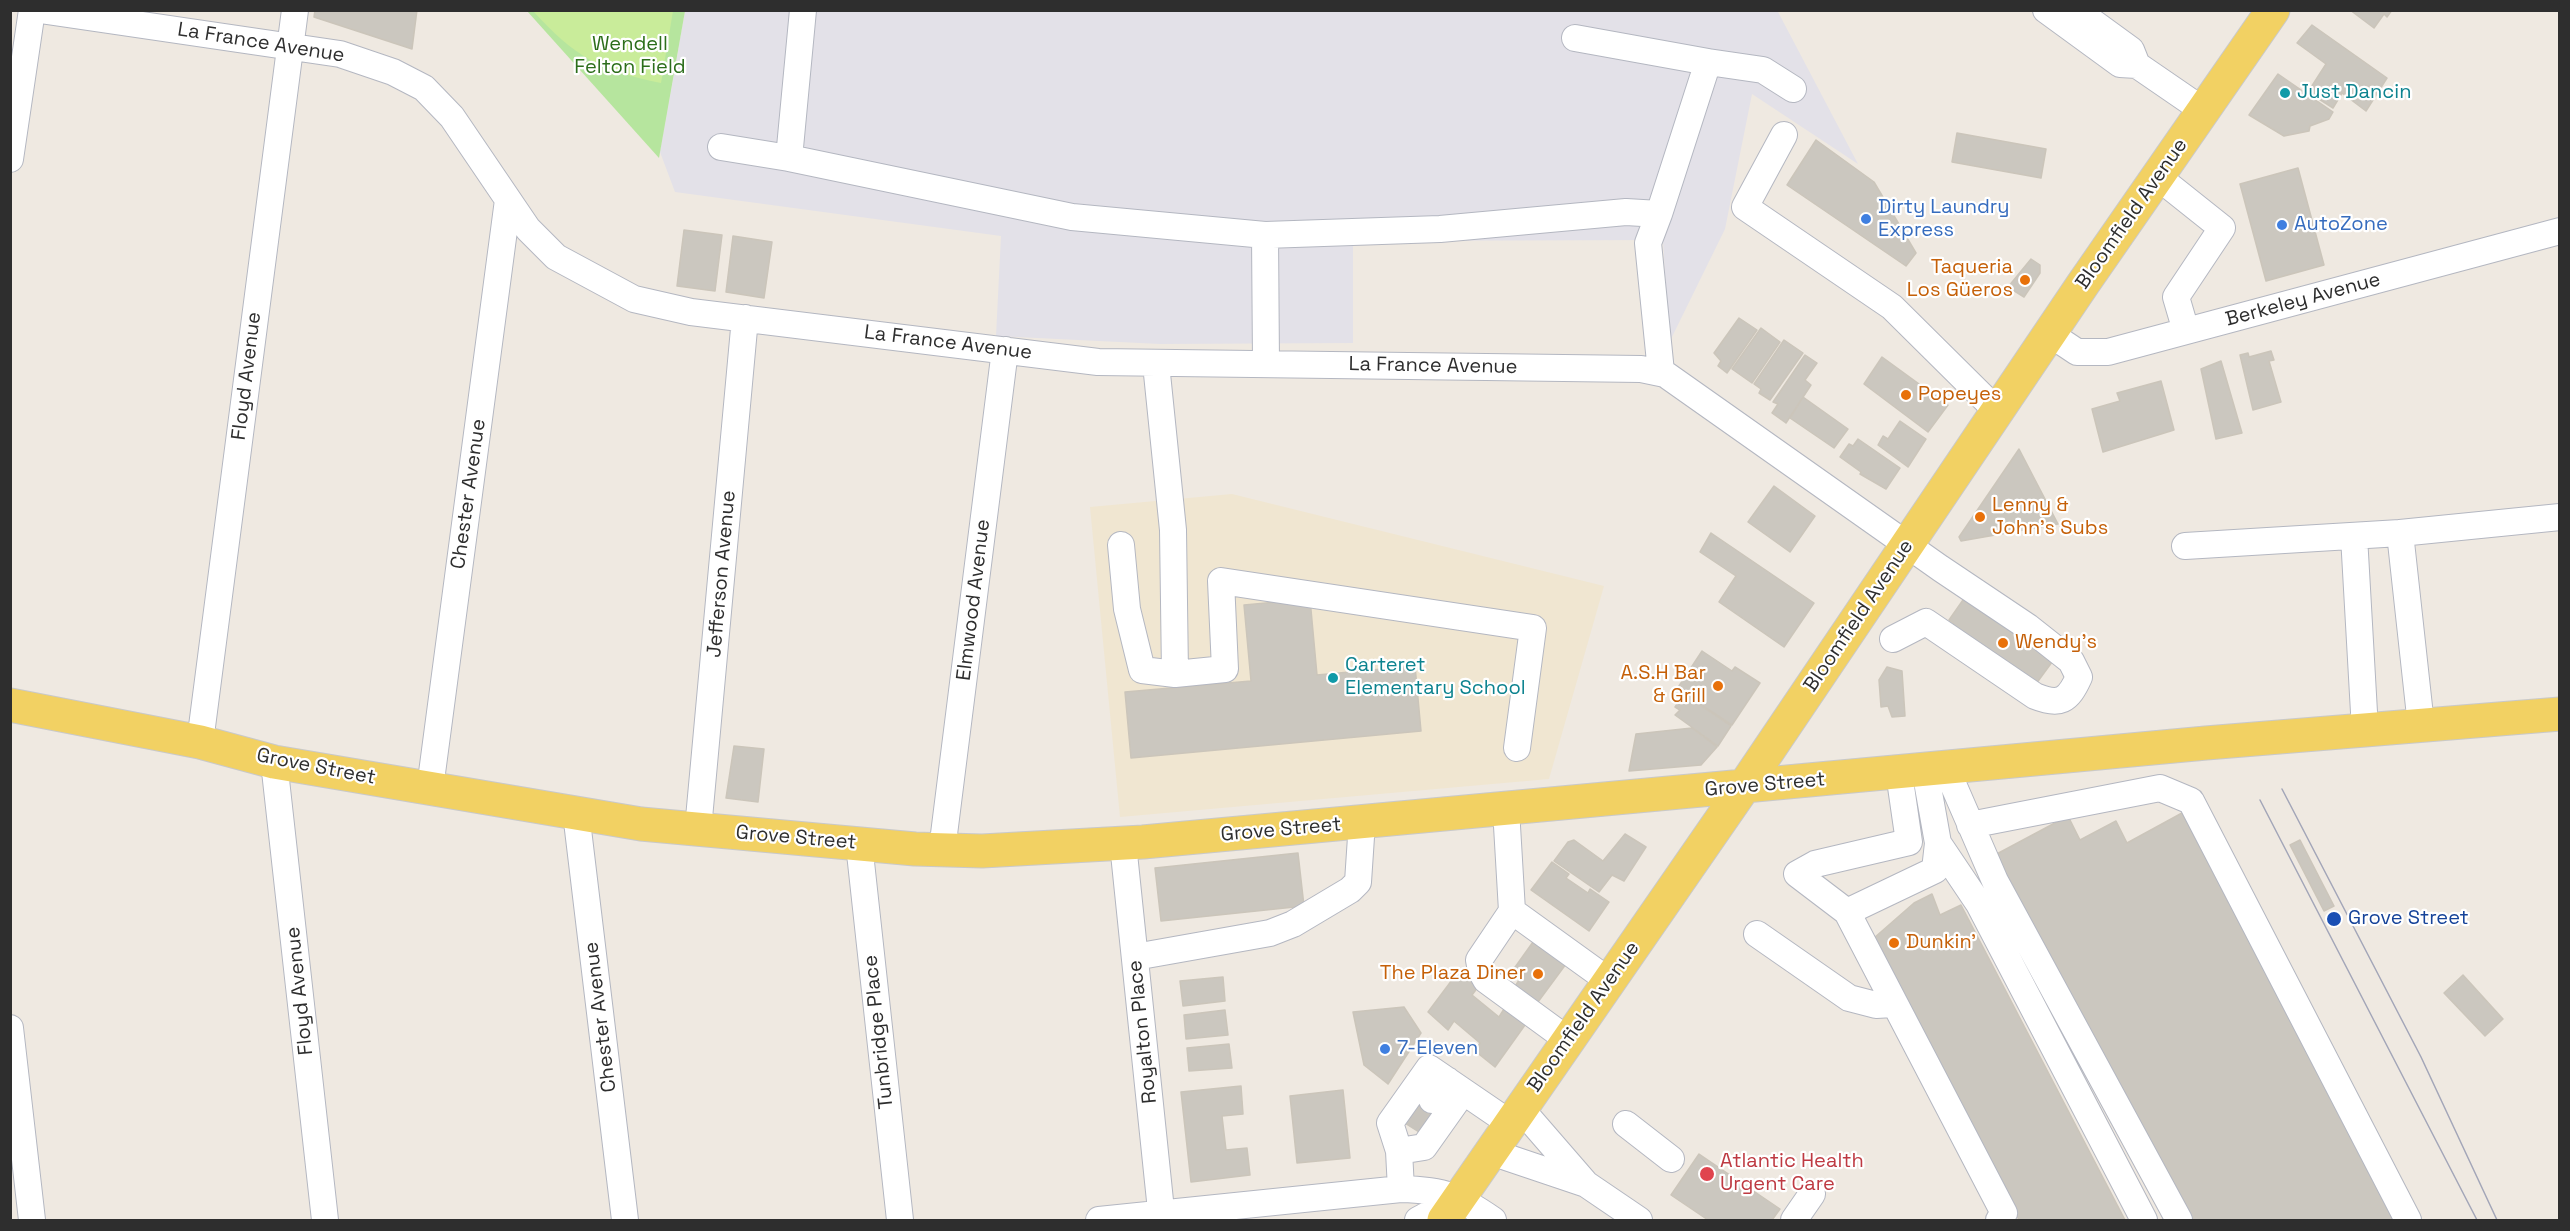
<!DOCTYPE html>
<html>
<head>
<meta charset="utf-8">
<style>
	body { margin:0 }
	#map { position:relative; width:2570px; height:1231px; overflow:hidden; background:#efe9e1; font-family:"Space Grotesk",sans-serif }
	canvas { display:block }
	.frame { position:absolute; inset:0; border:12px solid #2e2e2e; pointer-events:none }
</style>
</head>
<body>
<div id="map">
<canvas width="2570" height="1231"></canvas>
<div class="frame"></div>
</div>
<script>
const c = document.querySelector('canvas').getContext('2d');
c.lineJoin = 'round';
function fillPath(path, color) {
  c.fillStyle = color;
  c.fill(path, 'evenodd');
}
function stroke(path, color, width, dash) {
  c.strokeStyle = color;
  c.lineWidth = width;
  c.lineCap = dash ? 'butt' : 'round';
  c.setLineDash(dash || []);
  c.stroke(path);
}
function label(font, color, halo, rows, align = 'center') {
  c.font = font + ' "Space Grotesk",sans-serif';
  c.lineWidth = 4.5;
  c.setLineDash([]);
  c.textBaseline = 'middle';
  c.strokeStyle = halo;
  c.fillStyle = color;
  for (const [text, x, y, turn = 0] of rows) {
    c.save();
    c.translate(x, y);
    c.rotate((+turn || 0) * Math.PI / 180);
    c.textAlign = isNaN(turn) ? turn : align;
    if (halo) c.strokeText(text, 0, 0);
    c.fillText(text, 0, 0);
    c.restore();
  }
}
fillPath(new Path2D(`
	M 1777,10 L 1858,164 L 1752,94 L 1725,229 L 1669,343 L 1663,240 L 1353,241 L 1353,343 L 1160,344 L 996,336 L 1001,236 L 675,192 L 660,152 L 685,11 Z`), '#e3e1e8');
fillPath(new Path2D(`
	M 1232,494 L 1604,586 L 1549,779 L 1120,817 L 1090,507 Z`), '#f0e6d1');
fillPath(new Path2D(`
	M 527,11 L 685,11 L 659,158 Z`), '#b6e59e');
fillPath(new Path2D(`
	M 533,11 L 673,11 L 661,83 C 600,71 575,57 533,11 Z`), '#c9ec9a');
const building = new Path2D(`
	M 315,10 L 417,10 L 412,49 L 314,17 Z
	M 2350,10 L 2392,10 L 2387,17 L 2384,14 L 2374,28 Z
	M 2312,25 L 2387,78 L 2366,111 L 2342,93 L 2333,108 L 2308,92 L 2326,64 L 2297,43 Z
	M 2278,74 L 2333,112 L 2329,119 L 2310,126 L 2309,131 L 2284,136 L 2249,115 Z
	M 1957,133 L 2046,149 L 2041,178 L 1952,162 Z
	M 1816,140 L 1874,182 L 1916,253 L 1906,266 L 1787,185 Z
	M 2298,168 L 2324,265 L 2266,281 L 2240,184 Z
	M 684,230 L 722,235 L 715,291 L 677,286 Z
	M 733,236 L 772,242 L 764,298 L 726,292 Z
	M 2031,259 L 2040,265 L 2040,273 L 2024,297 L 2008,287 Z
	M 1739,318 L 1757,330 L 1727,373 L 1718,366 L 1721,361 L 1714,353 Z
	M 1761,328 L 1780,342 L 1752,383 L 1732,369 Z
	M 1784,340 L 1803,353 L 1770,400 L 1759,393 L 1761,389 L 1754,384 Z
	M 2271,351 L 2274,360 L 2269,361 L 2281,402 L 2253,410 L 2240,355 L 2248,353 L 2249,357 Z
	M 1805,355 L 1817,363 L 1805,380 L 1811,385 L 1786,423 L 1772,413 L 1778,404 L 1773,402 Z
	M 1882,357 L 1948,405 L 1928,432 L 1864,384 Z
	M 2221,361 L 2242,433 L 2216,439 L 2201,369 Z
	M 2161,381 L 2174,430 L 2103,452 L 2092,409 L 2120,401 L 2117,393 Z
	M 1803,397 L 1848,429 L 1834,448 L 1790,418 Z
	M 1900,421 L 1926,439 L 1908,467 L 1878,445 L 1883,436 L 1888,439 Z
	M 1858,439 L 1900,468 L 1886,489 L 1860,474 L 1861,472 L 1840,457 L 1849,444 L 1853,446 Z
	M 2019,449 L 2058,524 L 1961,541 L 1959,537 Z
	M 1774,486 L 1815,516 L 1790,552 L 1748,522 Z
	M 1711,533 L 1814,603 L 1784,647 L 1719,602 L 1736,576 L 1700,552 Z
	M 1972,598 L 2055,658 L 2033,688 L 1951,629 L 1954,624 L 1949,620 L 1963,600 L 1969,604 Z
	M 1310,599 L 1317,675 L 1415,666 L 1421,731 L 1131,758 L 1125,692 L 1251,681 L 1244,605 Z
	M 1702,651 L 1732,671 L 1735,667 L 1760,683 L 1732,725 L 1677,689 Z
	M 1887,667 L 1902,671 L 1905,716 L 1892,717 L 1888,706 L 1881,707 L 1879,680 Z
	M 1682,697 L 1687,700 L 1688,697 L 1731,726 L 1718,746 L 1675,715 L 1680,710 L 1675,707 Z
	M 1692,728 L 1717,747 L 1701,765 L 1629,771 L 1636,734 Z
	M 734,746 L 764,749 L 758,802 L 726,798 Z
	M 2182,813 L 2396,1220 L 2185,1220 L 1993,856 L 2068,816 L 2080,840 L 2116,821 L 2127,843 Z
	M 1625,834 L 1646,847 L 1624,881 L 1612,875 L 1599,892 L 1554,861 L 1568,842 L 1574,840 L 1603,861 Z
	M 2300,840 L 2334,906 L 2324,911 L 2290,845 Z
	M 1298,853 L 1304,906 L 1161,921 L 1155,868 Z
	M 1552,862 L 1569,874 L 1566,878 L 1588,893 L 1590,889 L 1609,902 L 1589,931 L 1531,890 Z
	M 1932,894 L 1940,915 L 1961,905 L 2125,1220 L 2019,1220 L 1874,938 L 1914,903 Z
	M 1533,942 L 1566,964 L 1535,1006 L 1514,988 L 1521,977 L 1513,970 Z
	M 1458,972 L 1478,987 L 1472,995 L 1499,1017 L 1504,1009 L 1525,1025 L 1495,1067 L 1475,1051 L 1480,1043 L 1454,1021 L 1448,1030 L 1428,1012 Z
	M 2463,975 L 2503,1019 L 2485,1036 L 2444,993 Z
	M 1223,977 L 1225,1001 L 1183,1006 L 1180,981 Z
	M 1404,1007 L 1421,1033 L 1388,1084 L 1364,1065 L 1353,1012 Z
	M 1225,1010 L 1228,1035 L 1186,1039 L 1184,1015 Z
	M 1229,1044 L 1232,1068 L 1189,1071 L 1187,1048 Z
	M 1241,1086 L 1243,1114 L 1222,1116 L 1226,1150 L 1247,1148 L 1250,1175 L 1191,1182 L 1181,1092 Z
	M 1343,1090 L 1350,1158 L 1297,1163 L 1290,1096 Z
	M 1421,1092 L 1443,1107 L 1424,1135 L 1402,1121 Z
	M 1699,1154 L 1780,1209 L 1772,1220 L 1708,1220 L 1671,1195 Z`);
fillPath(building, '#cbc7bf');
stroke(building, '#cbc5ba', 1.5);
stroke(new Path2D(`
	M 1414,1129 L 1432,1100`), '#c8c4bd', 26, [26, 13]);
const minor = new Path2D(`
	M 40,10 L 340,54 L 393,72 L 424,88 L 452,117 L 528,229 L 556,257 L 634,299 L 691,312 L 1098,362 L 1641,369 L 1665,374 L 1940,568 L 2028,627 L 2071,661 L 2079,677 C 2068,701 2060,706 2035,696 L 1926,622 L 1893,639
	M 2046,10 L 2120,64 L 2137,65 L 2204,111
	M 2076,10 L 2131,50 L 2137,65
	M 1575,38 L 1708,62 L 1659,214
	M 1708,62 L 1763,70 L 1793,89
	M 1784,135 L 1745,207 L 1892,307 L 1998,412
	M 721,147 L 789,158 L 1072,217 L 1265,235
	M 789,158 L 803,10
	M 10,159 L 32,10
	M 2158,177 L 2222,228 L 2176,297 L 2186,331
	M 2050,334 L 2077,352 L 2108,352 L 2560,231
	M 1156,364 L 1173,530 L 1175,674 L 1225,669 L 1221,581 L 1533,628 L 1517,748
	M 1266,364 L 1265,235 L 1440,229 L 1626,212 L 1659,214 L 1648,243 L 1661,372
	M 2400,533 L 2421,725
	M 2354,536 L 2365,730
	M 1121,545 L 1127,609 L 1142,670 L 1175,674
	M 2185,546 L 2400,533 L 2560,517
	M 200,742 L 295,10
	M 274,762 L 325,1220
	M 1946,768 L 1995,881 L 2179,1220
	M 1899,773 L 1909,842 L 1815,864 L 1797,874 L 1847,912 L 2004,1213 L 1999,1220
	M 430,788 L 508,200
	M 1506,809 L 1512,911 L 1609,981
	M 576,813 L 625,1220
	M 1970,825 L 2160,788 L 2191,801 L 2408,1220
	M 698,829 L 745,318
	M 1938,843 L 1979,904 L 2144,1220
	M 859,844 L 900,1220
	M 1123,844 L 1162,1220
	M 942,850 L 1005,350
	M 1512,911 L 1479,960 L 1481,971 L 1486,980 L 1568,1040
	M 1847,912 L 1935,870 L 1938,843 L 1925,770
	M 1757,934 L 1849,998 L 1876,1005 L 1893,1004
	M 1135,957 L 1270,933 L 1293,924 L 1350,890 L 1358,882 L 1362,822
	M 10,1028 L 32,1220
	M 1432,1100 L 1447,1080
	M 1521,1109 L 1586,1184 L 1639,1220
	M 1626,1124 L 1671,1159
	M 1399,1151 L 1424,1147 L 1463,1092
	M 1491,1152 L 1586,1184
	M 1401,1189 L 1399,1151 L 1390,1123 L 1429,1068 L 1511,1124
	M 1099,1220 L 1401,1189 C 1445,1190 1458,1196 1493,1220
	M 1418,1220 L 1459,1198
	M 1794,1220 L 1812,1194`);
const major = new Path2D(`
	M 10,705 L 200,742 L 274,762 L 641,824 L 915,849 L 982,851 L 1143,842 L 2206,743 L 2560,714
	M 1444,1220 L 1743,788 L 2083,284 L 2273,10`);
stroke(minor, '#b4b7c1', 28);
stroke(major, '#c9c9c9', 35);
stroke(minor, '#fff', 26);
stroke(major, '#f2d163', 33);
stroke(new Path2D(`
	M 2282,789 L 2421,1057 L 2497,1220
	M 2260,800 L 2477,1220`), '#a3a6b8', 1.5);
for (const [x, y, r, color] of [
	[2285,93,6,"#0f9aa8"],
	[1866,219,6,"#3f7fe0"],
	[2282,225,6,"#3f7fe0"],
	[2025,280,6,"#e8710a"],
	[1906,395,6,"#e8710a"],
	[1980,517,6,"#e8710a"],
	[2003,643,6,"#e8710a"],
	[1333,678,6,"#0f9aa8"],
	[1718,686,6,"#e8710a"],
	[2334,919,8,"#1a4fb4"],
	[1894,943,6,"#e8710a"],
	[1538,974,6,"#e8710a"],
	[1385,1049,6,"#3f7fe0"],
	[1707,1174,8,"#e0444e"]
]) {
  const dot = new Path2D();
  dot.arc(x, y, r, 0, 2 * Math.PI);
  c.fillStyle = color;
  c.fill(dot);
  stroke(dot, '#fff', 2);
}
label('20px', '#2e2e2e', '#fff', [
	["La France Avenue",261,43,9],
	["Bloomfield Avenue",2132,214,-55],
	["Berkeley Avenue",2303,300,-15],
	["La France Avenue",948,343,7],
	["La France Avenue",1433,366,1],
	["Floyd Avenue",247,376,-83],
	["Chester Avenue",469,494,-82],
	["Jefferson Avenue",722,574,-85],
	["Elmwood Avenue",974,600,-83],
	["Bloomfield Avenue",1859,616,-56],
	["Grove Street",316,767,11],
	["Grove Street",1765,785,-5],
	["Grove Street",1281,830,-5],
	["Grove Street",796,838,5],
	["Floyd Avenue",300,991,-96],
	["Chester Avenue",601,1017,-97],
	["Bloomfield Avenue",1584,1017,-55],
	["Tunbridge Place",879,1032,-96],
	["Royalton Place",1143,1032,-96]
]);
label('20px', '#2c6e1b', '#fff', [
	["Wendell",630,45],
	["Felton Field",630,68]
]);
label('20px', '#0d838f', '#fff', [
	["Just Dancin",2297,93],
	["Carteret",1345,666],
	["Elementary School",1345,689]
], 'left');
label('20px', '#366cbe', '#fff', [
	["Dirty Laundry",1878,208],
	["Express",1878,231],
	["AutoZone",2294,225],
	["7-Eleven",1397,1049]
], 'left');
label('20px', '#c56008', '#fff', [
	["Taqueria",2013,268,"right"],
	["Los Güeros",2013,291,"right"],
	["Popeyes",1918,395],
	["Lenny &",1992,506],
	["John's Subs",1992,529],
	["Wendy's",2015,643],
	["A.S.H Bar",1706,674,"right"],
	["& Grill",1706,697,"right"],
	["Dunkin'",1906,943],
	["The Plaza Diner",1526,974,"right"]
], 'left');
label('20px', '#164399', '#fff', [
	["Grove Street",2348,919]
], 'left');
label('20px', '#be3a42', '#fff', [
	["Atlantic Health",1720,1162],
	["Urgent Care",1720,1185]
], 'left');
</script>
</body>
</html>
